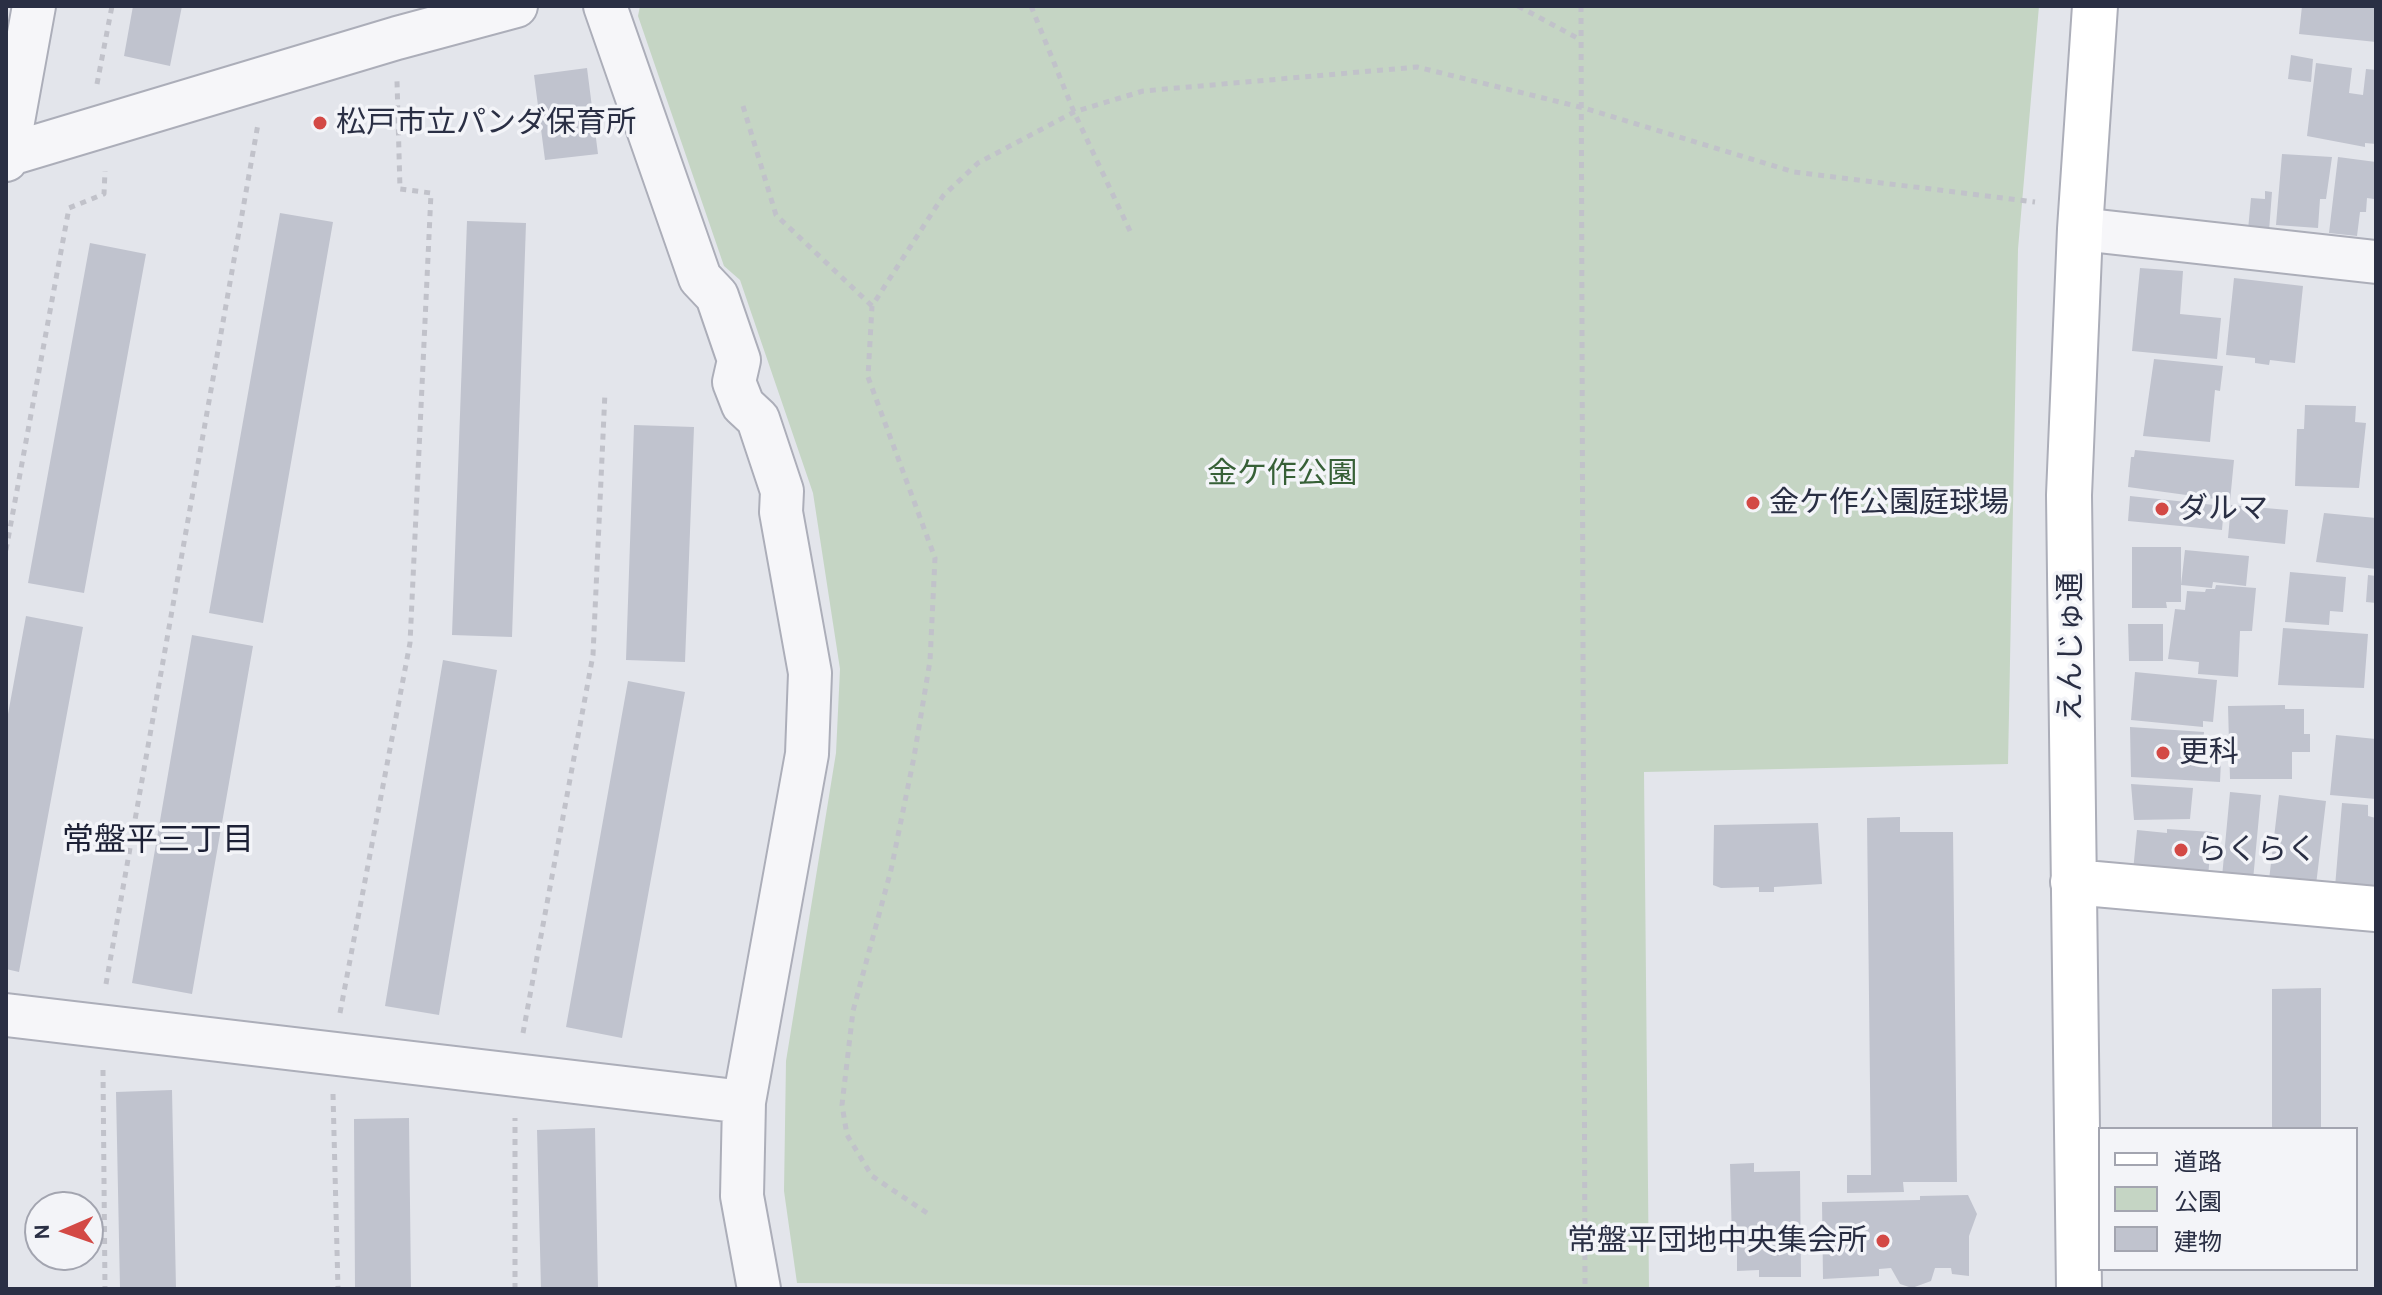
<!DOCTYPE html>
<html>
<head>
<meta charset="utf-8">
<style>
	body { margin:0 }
	#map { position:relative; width:2382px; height:1295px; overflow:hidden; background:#e3e5eb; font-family:Karla,"Noto Sans JP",sans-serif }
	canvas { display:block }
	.frame { position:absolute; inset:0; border:8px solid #2a2f44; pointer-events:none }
	.legend { position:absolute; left:2098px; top:1127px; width:260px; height:144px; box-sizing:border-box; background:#f3f4f8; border:2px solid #a3a5b0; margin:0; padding:10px 14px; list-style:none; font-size:24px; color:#2a2f44 }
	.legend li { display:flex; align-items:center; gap:16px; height:40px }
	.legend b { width:40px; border:2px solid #a3a5b0 }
	.north { position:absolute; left:24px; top:1191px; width:80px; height:80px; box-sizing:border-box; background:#f3f4f8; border:2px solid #a3a5b0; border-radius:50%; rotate:268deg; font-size:22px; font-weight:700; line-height:32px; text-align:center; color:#2a2f44 }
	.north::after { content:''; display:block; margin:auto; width:28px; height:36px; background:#d34945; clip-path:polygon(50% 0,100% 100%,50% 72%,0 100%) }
</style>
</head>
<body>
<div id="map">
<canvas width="2382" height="1295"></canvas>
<div class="frame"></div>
<ul class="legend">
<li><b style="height:10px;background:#fff"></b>道路</li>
<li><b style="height:22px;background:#c5d5c4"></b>公園</li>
<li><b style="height:22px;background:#c0c3ce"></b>建物</li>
</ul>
<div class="north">N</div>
</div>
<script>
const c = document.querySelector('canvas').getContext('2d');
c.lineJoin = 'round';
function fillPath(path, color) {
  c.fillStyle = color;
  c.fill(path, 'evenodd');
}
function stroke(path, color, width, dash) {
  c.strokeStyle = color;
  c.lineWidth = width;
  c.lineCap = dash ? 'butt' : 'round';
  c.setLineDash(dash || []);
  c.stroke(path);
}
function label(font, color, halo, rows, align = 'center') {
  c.font = font + ' Karla,"Noto Sans JP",sans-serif';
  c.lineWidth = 7;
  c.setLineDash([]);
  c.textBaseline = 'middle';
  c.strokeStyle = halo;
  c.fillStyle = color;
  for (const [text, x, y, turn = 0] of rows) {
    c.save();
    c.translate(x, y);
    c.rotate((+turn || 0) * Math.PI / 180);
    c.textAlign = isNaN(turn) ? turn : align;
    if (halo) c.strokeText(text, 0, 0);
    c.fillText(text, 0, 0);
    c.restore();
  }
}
fillPath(new Path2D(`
	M 640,6 L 2039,6 L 2018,249 L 2008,764 L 1644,772 L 1649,1289 L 797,1283 L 784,1191 L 786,1061 L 836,753 L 840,669 L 813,493 L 740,280 L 724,266 L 638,16 Z`), '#c5d5c4');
fillPath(new Path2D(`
	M 133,6 L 182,6 L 170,66 L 124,56 Z
	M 2302,6 L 2376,6 L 2376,42 L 2299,34 Z
	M 2291,55 L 2313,59 L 2311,82 L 2288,79 Z
	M 2316,63 L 2352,68 L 2349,93 L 2363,95 L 2366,69 L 2376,70 L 2376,144 L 2365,143 L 2365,147 L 2307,136 Z
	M 587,68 L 598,154 L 545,160 L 534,75 Z
	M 2282,154 L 2332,157 L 2326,199 L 2320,199 L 2318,228 L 2276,225 Z
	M 2338,157 L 2376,162 L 2374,199 L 2367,198 L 2366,212 L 2360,212 L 2357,236 L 2329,233 Z
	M 2265,191 L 2272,192 L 2269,231 L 2248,230 L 2251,198 L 2265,199 Z
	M 280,213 L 333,222 L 263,623 L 209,613 Z
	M 467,221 L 526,223 L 512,637 L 452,635 Z
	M 90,243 L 146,254 L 84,593 L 28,583 Z
	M 2140,268 L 2183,271 L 2180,314 L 2221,318 L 2217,359 L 2132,351 Z
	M 2234,278 L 2303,286 L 2295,363 L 2270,360 L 2269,365 L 2255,363 L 2255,358 L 2226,355 Z
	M 2154,359 L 2223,366 L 2220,391 L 2215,390 L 2210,442 L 2143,436 Z
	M 2305,405 L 2356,406 L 2355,422 L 2366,423 L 2359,488 L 2295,486 L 2297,429 L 2304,429 Z
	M 634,425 L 694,427 L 685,662 L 626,660 Z
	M 2135,450 L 2234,460 L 2230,501 L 2128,487 L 2131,457 L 2134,457 Z
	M 2130,496 L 2224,506 L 2222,530 L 2128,521 Z
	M 2231,505 L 2288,510 L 2285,544 L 2228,538 Z
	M 2324,513 L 2376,518 L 2376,569 L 2316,562 Z
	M 2132,547 L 2181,547 L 2181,602 L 2166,602 L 2167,608 L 2132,608 Z
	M 2185,550 L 2249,556 L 2246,586 L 2213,582 L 2212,588 L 2181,585 Z
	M 2290,572 L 2346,577 L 2343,612 L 2330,611 L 2329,625 L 2285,622 Z
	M 2368,575 L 2376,576 L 2376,603 L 2366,602 Z
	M 2216,585 L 2256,588 L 2252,631 L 2240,631 L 2238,677 L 2198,674 L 2199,662 L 2168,659 L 2175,609 L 2185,610 L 2187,591 L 2205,592 L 2206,589 L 2215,589 Z
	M 26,616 L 83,627 L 19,972 L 6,969 L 6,725 Z
	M 2128,624 L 2163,624 L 2163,661 L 2129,661 Z
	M 2283,628 L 2368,634 L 2364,688 L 2278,685 Z
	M 192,635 L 253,646 L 192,994 L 132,983 Z
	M 443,660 L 497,670 L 439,1015 L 385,1006 Z
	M 2135,672 L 2217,680 L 2213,722 L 2203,721 L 2203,727 L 2131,720 Z
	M 628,681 L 685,692 L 622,1038 L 566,1027 Z
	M 2285,705 L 2285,709 L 2304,709 L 2304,734 L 2310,734 L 2310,752 L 2292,752 L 2292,779 L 2230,779 L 2228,706 Z
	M 2130,727 L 2204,732 L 2202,758 L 2221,760 L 2220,782 L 2131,777 Z
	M 2336,735 L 2376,739 L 2376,799 L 2330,795 Z
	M 2131,784 L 2193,788 L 2190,819 L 2134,820 Z
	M 2230,792 L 2261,795 L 2253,880 L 2222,877 Z
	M 2279,795 L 2326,801 L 2316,885 L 2269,880 Z
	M 2342,803 L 2368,805 L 2368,816 L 2376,818 L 2376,889 L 2335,887 Z
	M 1900,817 L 1900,832 L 1953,832 L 1957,1182 L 1903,1182 L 1904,1192 L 1847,1193 L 1847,1175 L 1871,1175 L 1867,818 Z
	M 1818,823 L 1822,884 L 1774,887 L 1774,892 L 1759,892 L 1759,887 L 1721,888 L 1713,885 L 1714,825 Z
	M 2167,829 L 2212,832 L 2208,877 L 2133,871 L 2137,830 L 2167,833 Z
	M 2321,988 L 2321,1129 L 2272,1129 L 2272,989 Z
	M 172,1090 L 176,1289 L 120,1289 L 116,1092 Z
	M 409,1118 L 411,1289 L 355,1289 L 354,1119 Z
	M 595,1128 L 598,1289 L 541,1289 L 537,1130 Z
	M 1754,1163 L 1754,1172 L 1800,1171 L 1801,1277 L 1759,1277 L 1759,1270 L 1737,1271 L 1737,1242 L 1732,1242 L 1730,1164 Z
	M 1968,1195 L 1977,1214 L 1969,1236 L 1969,1276 L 1952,1274 L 1951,1268 L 1935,1268 L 1931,1281 L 1912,1288 L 1900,1284 L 1891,1268 L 1879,1269 L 1879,1276 L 1823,1279 L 1822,1202 L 1920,1200 L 1920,1196 Z`), '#c0c3ce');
const street = new Path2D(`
	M 605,6 L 700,278 L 717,296 L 739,360 L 734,382 L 743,405 L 758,419 L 782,491 L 781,512 L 810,673 L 807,754 L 744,1102 L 742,1196 L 759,1289
	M 7,155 L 397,38 L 516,6
	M 6,160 L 34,6
	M 2080,229 L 2376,262
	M 6,1015 L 744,1102`);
const secondary = new Path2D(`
	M 2073,882 L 2376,909
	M 2079,1289 L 2069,495 L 2080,229 L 2095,6`);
stroke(street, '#acaeb9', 46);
stroke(secondary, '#acaeb9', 48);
stroke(new Path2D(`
	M 1031,6 L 1074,112 L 1130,231
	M 1518,6 L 1581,40
	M 1581,6 L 1585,1289
	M 97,84 L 112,6
	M 743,106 L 776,215 L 872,306
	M 6,550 L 69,208 L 104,194 L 105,171
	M 106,984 L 258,124
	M 340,1013 L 410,643 L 431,193 L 400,189 L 397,81
	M 523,1033 L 593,655 L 605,392
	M 103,1070 L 105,1289
	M 333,1094 L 338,1289
	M 927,1213 L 872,1176 L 847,1135 L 842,1105 L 853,1011 L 891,870 L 914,757 L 930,661 L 935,558 L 868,377 L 872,306 L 943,196 L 978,163 L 1074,112 L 1143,91 L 1417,67 L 1584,108 L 1794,172 L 2035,202
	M 515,1289 L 515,1118`), '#c1c2ca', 5, [6, 6]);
stroke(street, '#f6f6f9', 42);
stroke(secondary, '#fff', 44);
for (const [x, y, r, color] of [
	[320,123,8,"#d34945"],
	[1753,503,8,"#d34945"],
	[2162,509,8,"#d34945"],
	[2163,753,8,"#d34945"],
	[2181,850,8,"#d34945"],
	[1883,1241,8,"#d34945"]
]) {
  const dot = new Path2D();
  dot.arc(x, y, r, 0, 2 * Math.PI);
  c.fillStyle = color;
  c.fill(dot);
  stroke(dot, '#f3f4f8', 3);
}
label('30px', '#2a2f44', '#f3f4f8', [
	["松戸市立パンダ保育所",336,123],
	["金ケ作公園庭球場",1769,503],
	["ダルマ",2178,509],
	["更科",2179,753],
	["らくらく",2197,850],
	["常盤平団地中央集会所",1867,1241,"right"]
], 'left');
label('30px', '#376037', '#f3f4f8', [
	["金ケ作公園",1282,474]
]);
label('30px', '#2a2f44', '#f3f4f8', [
	["えんじゅ通",2071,647,-90]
]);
label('32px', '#1c2035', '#f3f4f8', [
	["常盤平三丁目",158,841]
]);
</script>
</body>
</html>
